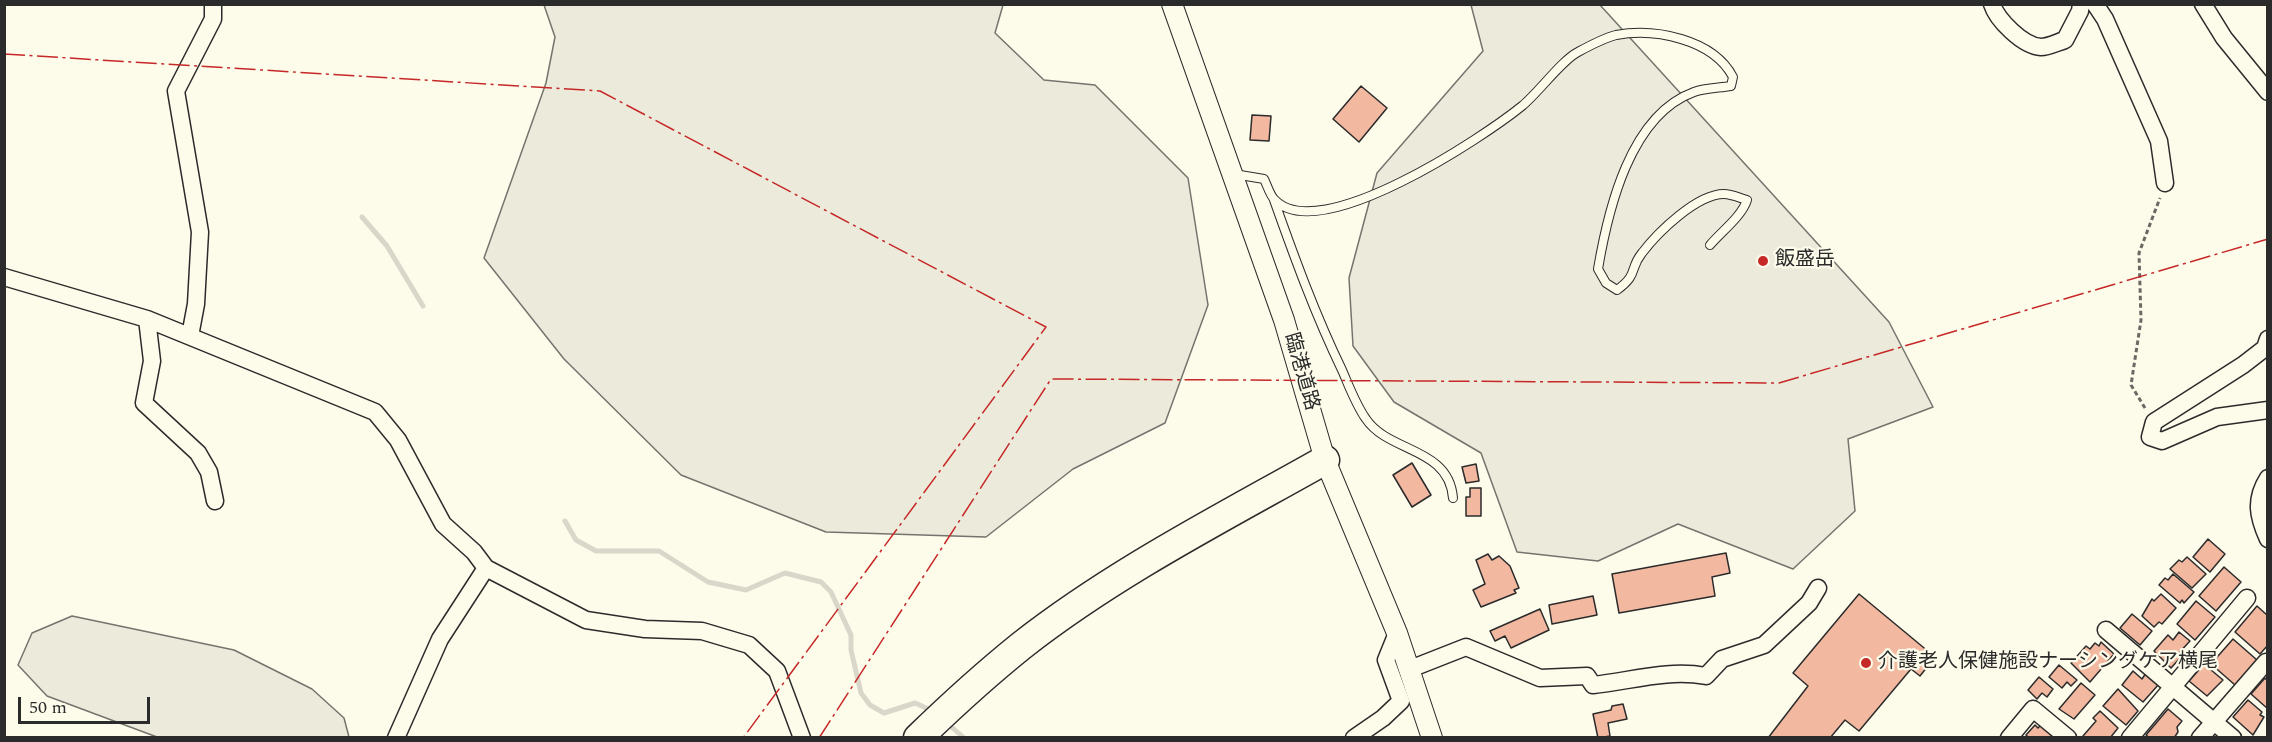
<!DOCTYPE html>
<html>
<head>
<meta charset="utf-8">
<style>
	body { margin:0 }
	#map { position:relative; width:2272px; height:742px; overflow:hidden; background:#fdfbea; font-family:Spectral,serif }
	canvas { display:block }
	.frame { position:absolute; inset:0; border:6px solid #2b2b2b; pointer-events:none }
	.scale { position:absolute; left:18px; top:697px; width:132px; height:27px; box-sizing:border-box; border:3px solid #2b2b2b; border-top:0; padding-left:8px; font-size:18px; line-height:21px; white-space:nowrap; color:#2b2b2b; -webkit-text-stroke:4px #fdfbea; paint-order:stroke }
</style>
</head>
<body>
<div id="map">
<canvas width="2272" height="742"></canvas>
<div class="frame"></div>
<div class="scale">50 m</div>
</div>
<script>
const c = document.querySelector('canvas').getContext('2d');
c.lineJoin = 'round';
function fillPath(path, color) {
  c.fillStyle = color;
  c.fill(path, 'evenodd');
}
function stroke(path, color, width, dash) {
  c.strokeStyle = color;
  c.lineWidth = width;
  c.lineCap = dash ? 'butt' : 'round';
  c.setLineDash(dash || []);
  c.stroke(path);
}
function label(font, color, halo, rows, align = 'center') {
  c.font = font + ' Spectral,"Noto Sans JP",serif';
  c.lineWidth = 4.5;
  c.setLineDash([]);
  c.textBaseline = 'middle';
  c.strokeStyle = halo;
  c.fillStyle = color;
  for (const [text, x, y, turn = 0] of rows) {
    c.save();
    c.translate(x, y);
    c.rotate((+turn || 0) * Math.PI / 180);
    c.textAlign = isNaN(turn) ? turn : align;
    if (halo) c.strokeText(text, 0, 0);
    c.fillText(text, 0, 0);
    c.restore();
  }
}
const green = new Path2D(`
	M 544,5 L 1003,5 L 995,33 L 1044,80 L 1095,85 L 1188,178 L 1208,305 L 1165,423 L 1073,469 L 986,537 L 826,532 L 681,475 L 564,359 L 484,258 L 546,83 L 555,37 Z
	M 1471,5 L 1600,5 L 1889,322 L 1933,407 L 1848,439 L 1855,511 L 1793,569 L 1678,524 L 1598,561 L 1517,552 L 1481,453 L 1394,402 L 1353,346 L 1349,278 L 1377,173 L 1483,51 Z
	M 72,616 L 234,650 L 312,689 L 344,718 L 349,737 L 157,737 L 47,696 L 18,665 L 32,633 Z`);
fillPath(green, '#ecebdb');
stroke(green, '#74746e', 1.5);
stroke(new Path2D(`
	M 362,217 L 387,246 L 423,306
	M 565,521 L 576,540 L 596,551 L 659,551 L 708,582 L 746,590 L 785,573 L 821,582 L 831,592 L 851,635 L 851,650 L 861,693 L 870,705 L 884,713 L 915,703 L 933,711
	M 947,723 L 964,738`), '#d8d7c9', 5);
const building = new Path2D(`
	M 1361,86 L 1387,108 L 1359,142 L 1333,119 Z
	M 1252,115 L 1271,116 L 1269,141 L 1250,140 Z
	M 1412,463 L 1431,495 L 1412,507 L 1393,475 Z
	M 1476,464 L 1479,481 L 1466,483 L 1462,467 Z
	M 1470,488 L 1481,488 L 1481,516 L 1466,516 L 1466,497 L 1470,497 Z
	M 2208,539 L 2225,554 L 2210,572 L 2193,557 Z
	M 1726,553 L 1730,573 L 1712,577 L 1715,596 L 1619,613 L 1612,574 Z
	M 1488,554 L 1492,560 L 1499,556 L 1510,566 L 1519,588 L 1514,590 L 1516,593 L 1481,607 L 1473,590 L 1485,584 L 1476,560 Z
	M 2187,557 L 2206,574 L 2192,588 L 2170,569 L 2179,560 L 2182,562 Z
	M 2224,567 L 2241,582 L 2216,611 L 2199,596 Z
	M 2173,574 L 2194,592 L 2184,603 L 2182,600 L 2180,603 L 2159,585 L 2165,578 L 2168,580 Z
	M 1859,594 L 1935,657 L 1920,676 L 1911,669 L 1859,731 L 1845,720 L 1830,738 L 1768,738 L 1808,686 L 1793,673 Z
	M 2161,594 L 2176,608 L 2162,624 L 2159,622 L 2154,627 L 2142,616 L 2152,599 L 2154,601 Z
	M 1593,596 L 1597,615 L 1552,624 L 1549,605 Z
	M 2196,601 L 2215,617 L 2195,640 L 2177,624 Z
	M 2257,606 L 2268,616 L 2268,645 L 2260,654 L 2235,632 Z
	M 1540,609 L 1549,630 L 1511,648 L 1505,636 L 1495,641 L 1490,631 Z
	M 2132,614 L 2152,631 L 2140,645 L 2120,628 Z
	M 2179,632 L 2190,641 L 2177,655 L 2180,658 L 2171,668 L 2154,651 L 2168,635 L 2173,640 Z
	M 2233,639 L 2257,660 L 2235,685 L 2211,664 Z
	M 2101,642 L 2114,654 L 2090,682 L 2071,663 L 2086,646 L 2090,649 L 2095,643 L 2099,646 Z
	M 2204,664 L 2223,680 L 2207,696 L 2189,681 Z
	M 2059,665 L 2077,680 L 2071,686 L 2067,682 L 2062,688 L 2049,677 Z
	M 2133,671 L 2142,679 L 2146,673 L 2159,684 L 2143,702 L 2122,685 Z
	M 2039,677 L 2053,689 L 2047,697 L 2042,693 L 2037,699 L 2028,690 Z
	M 2265,678 L 2268,681 L 2268,709 L 2251,694 Z
	M 2081,683 L 2095,695 L 2074,719 L 2059,709 Z
	M 2118,689 L 2138,711 L 2126,725 L 2103,706 Z
	M 2248,700 L 2262,712 L 2260,715 L 2264,717 L 2253,735 L 2233,717 Z
	M 1623,704 L 1627,719 L 1608,723 L 1610,736 L 1598,738 L 1593,714 L 1611,710 L 1612,706 Z
	M 2168,709 L 2182,721 L 2177,727 L 2178,732 L 2174,738 L 2150,738 L 2146,735 Z
	M 2100,711 L 2118,728 L 2110,738 L 2085,738 L 2083,736 L 2096,721 L 2093,718 Z
	M 2035,725 L 2038,728 L 2041,725 L 2055,738 L 2029,738 L 2026,735 Z`);
fillPath(building, '#f2b8a0');
stroke(building, '#2b2b2b', 1.5);
const service = new Path2D(`
	M 1234,174 L 1264,179 C 1267,185 1270,195 1274,199 C 1318,248 1485,136 1522,106 C 1539,92 1562,60 1578,52 C 1589,46 1604,38 1616,35 C 1655,28 1713,39 1733,77 L 1731,86 C 1719,88 1705,88 1694,92 C 1630,115 1608,210 1598,269 L 1606,283 L 1617,290 C 1639,274 1629,269 1642,253 C 1658,232 1697,194 1724,194 C 1731,194 1740,198 1747,200 C 1742,216 1722,231 1710,245
	M 1274,200 C 1295,259 1315,314 1342,370 C 1349,386 1356,405 1366,419 C 1389,453 1449,447 1453,498`);
const minor = new Path2D(`
	M 1992,4 C 1997,20 2023,46 2041,47 C 2048,47 2058,42 2065,40 L 2080,11 L 2081,4
	M 2095,4 L 2105,19 L 2159,141 L 2165,183
	M 2203,4 L 2224,38 L 2268,92
	M 4,277 L 147,319 L 375,412 L 398,440 L 443,524 L 474,552 L 486,568 L 586,620 L 645,629 L 702,631 L 749,645 L 777,671 L 802,738
	M 147,319 L 152,361 L 144,403 L 198,453 L 209,472 L 215,501
	M 190,336 L 196,304 L 200,232 L 176,91 L 213,19 L 213,4
	M 2268,339 L 2265,348 L 2243,365 L 2154,422 L 2150,437 L 2162,441 L 2217,417 L 2268,410
	M 2268,478 C 2254,500 2258,517 2268,539
	M 2106,630 L 2233,738
	M 1410,669 L 1466,647 L 1540,678 L 1587,676 L 1593,685 C 1631,681 1668,669 1706,676 L 1722,659 L 1764,645 L 1809,603 L 1818,588
	M 396,738 L 440,639 L 486,568
	M 1354,738 L 1383,718 L 1401,701 L 1386,660 L 1397,633
	M 2009,738 L 2033,709 L 2068,738
	M 2130,738 L 2247,598
	M 2200,738 L 2266,662`);
const tertiary = new Path2D(`
	M 1172,4 L 1284,320 L 1325,460 L 1397,633 L 1432,738`);
const motorway = new Path2D(`
	M 918,738 C 951,706 985,675 1021,646 C 1114,573 1222,518 1325,460`);
stroke(service, '#2b2b2b', 10);
stroke(minor, '#2b2b2b', 19);
stroke(tertiary, '#2b2b2b', 22);
stroke(motorway, '#2b2b2b', 31);
stroke(new Path2D(`
	M 2145,408 L 2131,385 L 2141,320 L 2139,253 L 2160,198`), '#6a6964', 3, [4.5, 3]);
stroke(service, '#fdfbea', 8);
stroke(minor, '#fdfbea', 16);
stroke(tertiary, '#fdfbea', 20);
stroke(motorway, '#fdfbea', 28);
stroke(new Path2D(`
	M 4,54 L 600,91 L 1046,327 L 743,738
	M 819,738 L 1051,379 L 1779,383 L 2268,239`), '#c62828', 1.5, [21, 4.5, 3, 4.5]);
for (const [x, y, r, color] of [
	[1763,261,6,"#c62828"],
	[1866,663,6,"#c62828"]
]) {
  const dot = new Path2D();
  dot.arc(x, y, r, 0, 2 * Math.PI);
  c.fillStyle = color;
  c.fill(dot);
  stroke(dot, '#fdfbea', 2);
}
label('20px', '#2b2b2b', '#fdfbea', [
	["飯盛岳",1775,261],
	["介護老人保健施設ナーシングケア横尾",1878,663]
], 'left');
label('20px', '#2b2b2b', '#fdfbea', [
	["臨港道路",1300,372,74]
]);
</script>
</body>
</html>
